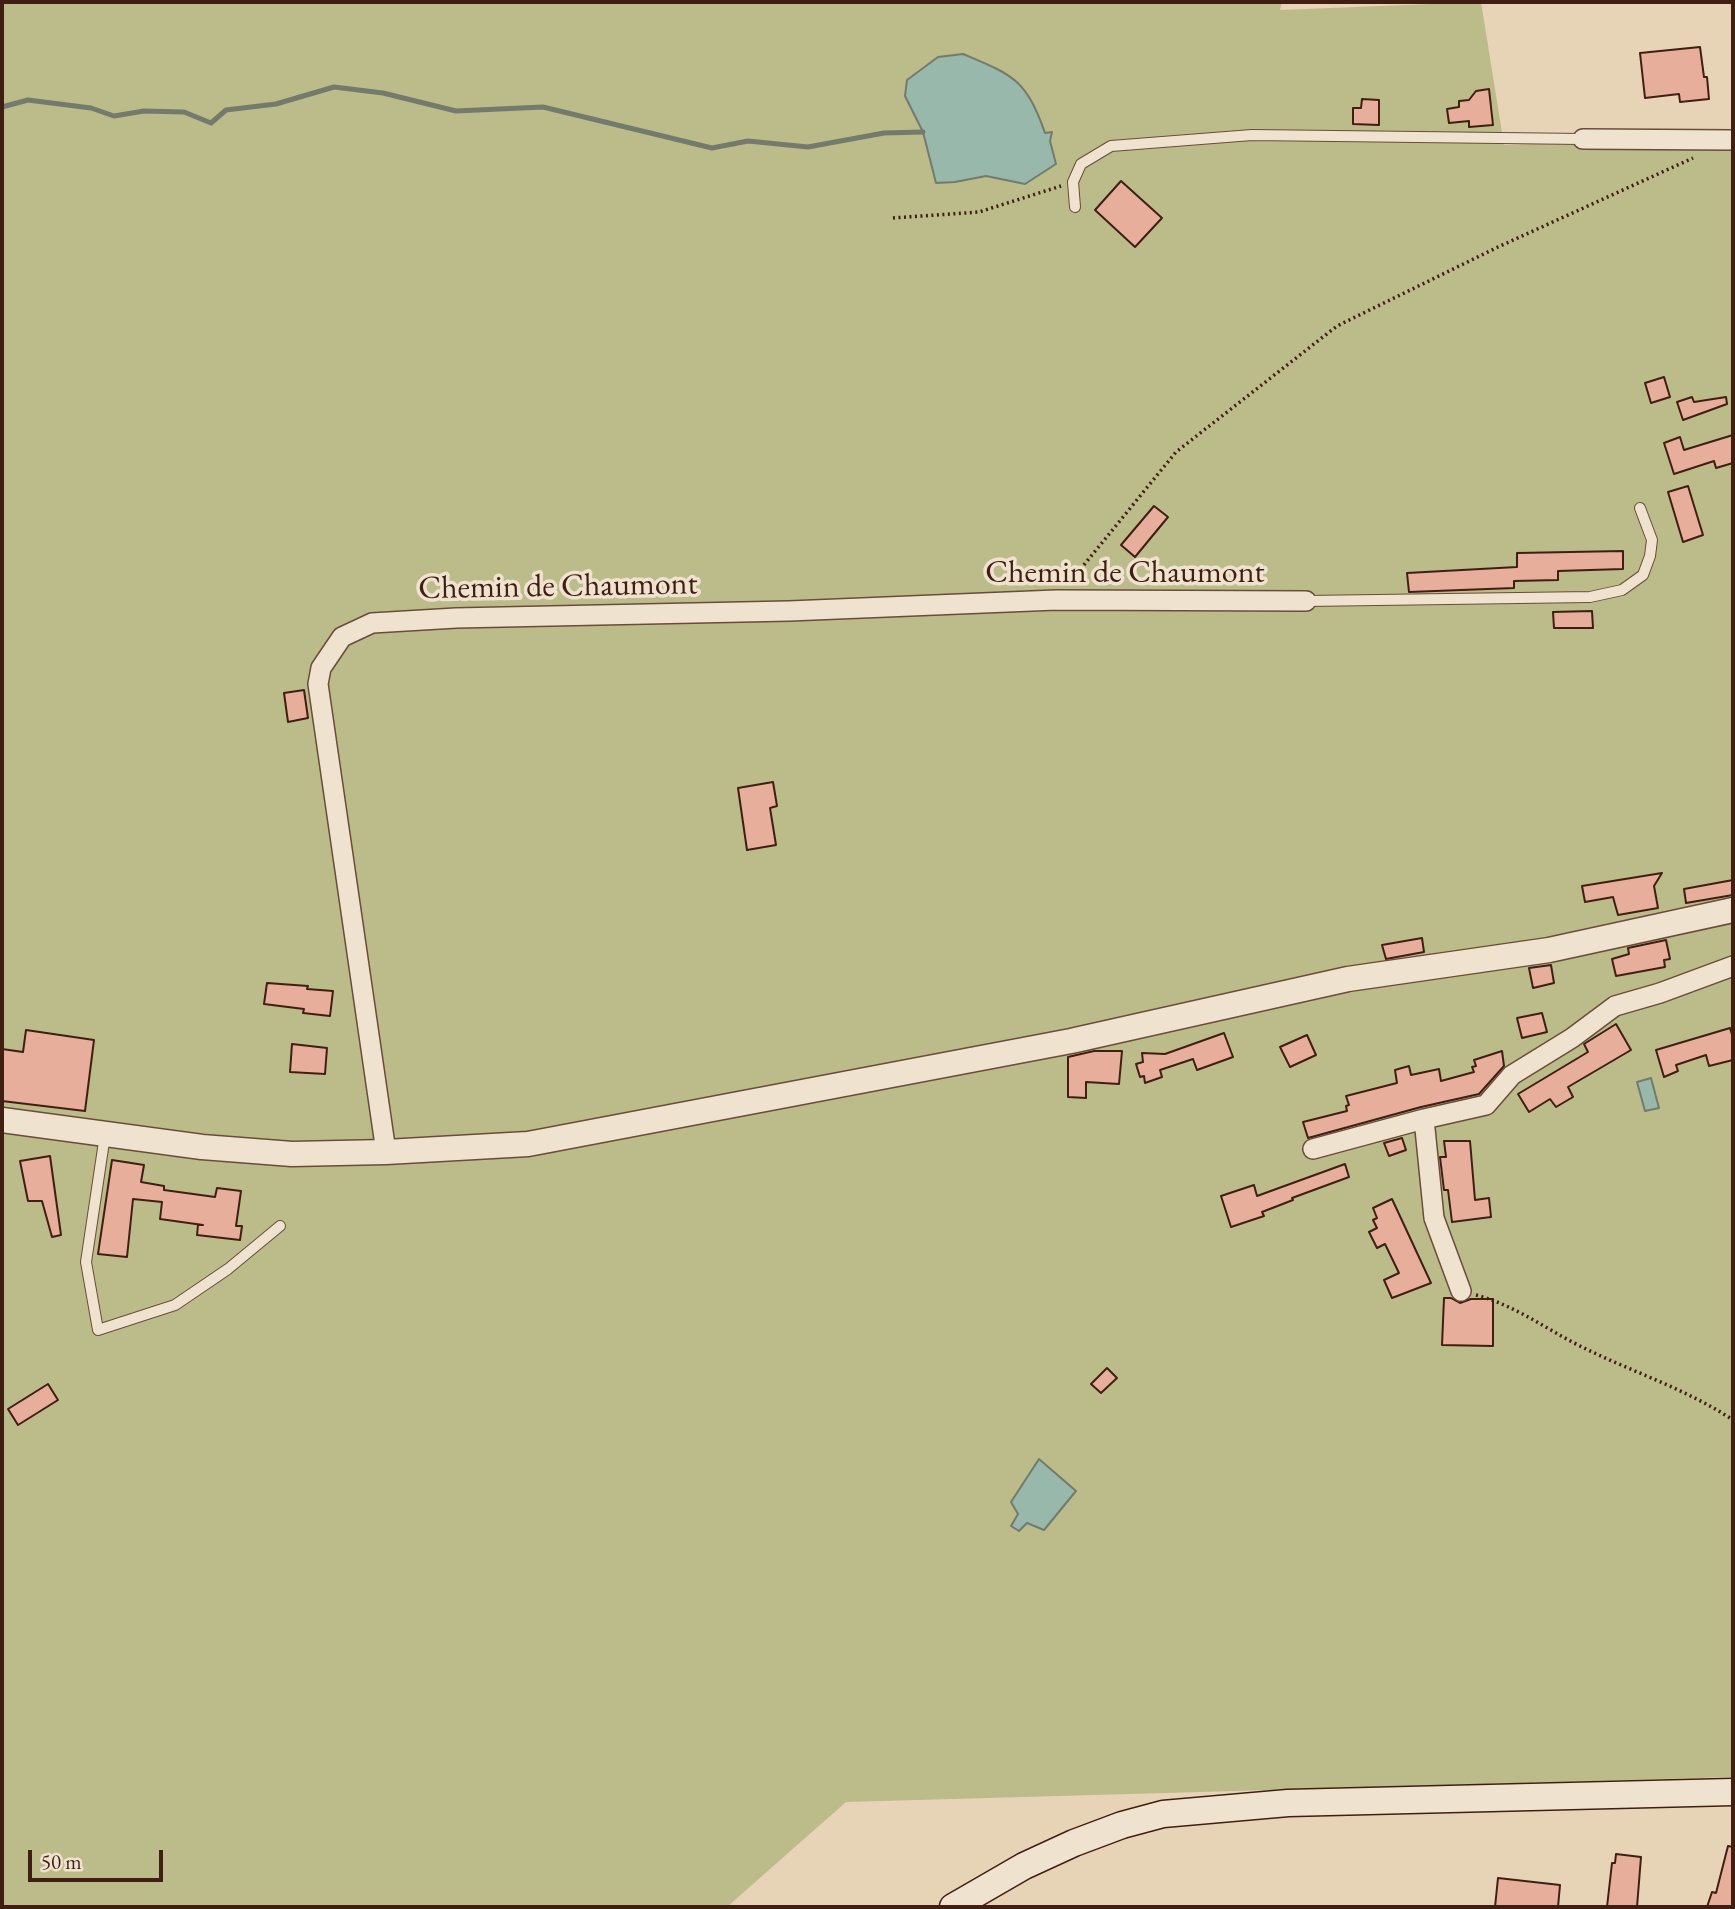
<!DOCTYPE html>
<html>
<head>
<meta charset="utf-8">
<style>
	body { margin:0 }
	#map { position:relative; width:1735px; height:1909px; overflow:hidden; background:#e7d4b7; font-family:"EB Garamond",serif }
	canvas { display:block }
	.frame { position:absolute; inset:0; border:4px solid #401f12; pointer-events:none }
	.scale { position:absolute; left:28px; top:1850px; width:135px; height:32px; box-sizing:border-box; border:4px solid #401f12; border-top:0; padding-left:9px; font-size:21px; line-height:24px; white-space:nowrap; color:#401f12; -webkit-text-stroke:5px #efe3d0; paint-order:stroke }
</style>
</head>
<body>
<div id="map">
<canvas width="1735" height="1909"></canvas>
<div class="frame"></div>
<div class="scale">50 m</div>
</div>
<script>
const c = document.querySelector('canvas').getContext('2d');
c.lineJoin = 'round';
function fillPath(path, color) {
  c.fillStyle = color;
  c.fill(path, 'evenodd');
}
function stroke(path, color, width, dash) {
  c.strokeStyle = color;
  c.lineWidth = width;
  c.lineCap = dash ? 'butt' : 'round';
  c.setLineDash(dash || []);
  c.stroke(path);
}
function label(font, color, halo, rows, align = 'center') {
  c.font = font + ' "EB Garamond",serif';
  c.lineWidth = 7;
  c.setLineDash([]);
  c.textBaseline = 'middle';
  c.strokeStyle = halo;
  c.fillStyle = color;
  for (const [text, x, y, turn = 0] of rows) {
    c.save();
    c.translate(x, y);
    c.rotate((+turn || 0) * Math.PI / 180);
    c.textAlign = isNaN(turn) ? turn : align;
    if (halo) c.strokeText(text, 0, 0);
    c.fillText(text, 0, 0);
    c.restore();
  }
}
fillPath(new Path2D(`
	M 2,2 L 1282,2 L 1280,10 L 1481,2 L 1504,145 L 1733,138 L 1733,1777 L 846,1802 L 727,1907 L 2,1907 Z`), '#bcbb8a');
const water = new Path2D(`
	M 963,54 C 1013,75 1026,79 1045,133 L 1052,132 L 1050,141 L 1056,164 L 1025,184 L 986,176 L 955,182 L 936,183 L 923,132 L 905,96 L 907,80 L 938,57 Z
	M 1651,1078 L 1659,1108 L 1645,1111 L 1637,1082 Z
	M 1039,1459 L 1076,1491 L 1044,1530 L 1027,1523 L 1019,1531 L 1011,1526 L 1018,1514 L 1011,1502 Z`);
fillPath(water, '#97b8aa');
stroke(water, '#747b6d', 2);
stroke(new Path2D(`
	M 2,107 L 28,100 L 91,108 L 114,116 L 144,111 L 184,112 L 211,123 L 226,110 L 276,104 L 334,87 L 383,93 L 456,111 L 543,107 L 712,148 L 748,141 L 808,147 L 884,133 L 923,132`), '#747b6d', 5);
const building = new Path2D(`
	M 1700,47 L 1704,77 L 1707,77 L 1709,99 L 1680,102 L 1679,94 L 1645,98 L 1640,53 Z
	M 1489,89 L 1493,125 L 1469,127 L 1469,121 L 1449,123 L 1447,109 L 1459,107 L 1459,101 L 1469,100 L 1476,91 Z
	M 1362,99 L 1379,100 L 1379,125 L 1353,124 L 1353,108 L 1361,108 Z
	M 1121,181 L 1162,218 L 1135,247 L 1095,210 Z
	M 1664,377 L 1670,397 L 1651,403 L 1645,383 Z
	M 1692,397 L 1694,402 L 1726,397 L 1727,404 L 1683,420 L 1677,402 Z
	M 1733,435 L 1733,463 L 1716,468 L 1714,461 L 1674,474 L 1664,443 L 1680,437 L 1684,450 Z
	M 1688,486 L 1703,535 L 1683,542 L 1668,492 Z
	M 1154,506 L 1168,517 L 1135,557 L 1121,545 Z
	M 1623,551 L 1623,569 L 1558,571 L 1558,580 L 1514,581 L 1514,588 L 1409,592 L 1407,573 L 1517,567 L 1517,553 Z
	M 1592,611 L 1593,628 L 1554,628 L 1553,612 Z
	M 304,690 L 308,718 L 288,722 L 284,693 Z
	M 773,782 L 777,806 L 770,808 L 776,845 L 747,850 L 738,788 Z
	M 1662,873 L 1654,886 L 1658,908 L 1618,915 L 1613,897 L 1585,902 L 1582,886 Z
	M 1733,880 L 1733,895 L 1686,903 L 1684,889 Z
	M 1422,938 L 1424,952 L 1386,959 L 1382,945 Z
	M 1666,940 L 1670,959 L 1664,960 L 1665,967 L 1616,976 L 1612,959 L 1629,954 L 1628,948 Z
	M 1551,965 L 1554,983 L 1533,988 L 1529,968 Z
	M 267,983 L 308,986 L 307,989 L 333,991 L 330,1016 L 303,1013 L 304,1009 L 264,1004 Z
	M 1542,1013 L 1547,1032 L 1522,1038 L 1517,1018 Z
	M 1616,1024 L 1631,1050 L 1568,1087 L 1573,1097 L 1556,1107 L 1550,1099 L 1529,1112 L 1518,1094 L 1588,1052 L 1584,1044 Z
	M 1730,1028 L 1733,1038 L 1733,1060 L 1709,1066 L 1706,1055 L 1676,1065 L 1678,1071 L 1664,1077 L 1656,1050 Z
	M 26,1030 L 94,1040 L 85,1111 L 2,1101 L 2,1049 L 23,1052 Z
	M 1224,1033 L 1233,1057 L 1197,1070 L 1193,1059 L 1160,1070 L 1162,1077 L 1145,1083 L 1144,1076 L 1140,1077 L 1136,1064 L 1143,1062 L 1142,1053 L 1165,1054 Z
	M 1307,1035 L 1316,1055 L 1290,1067 L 1280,1047 Z
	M 292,1044 L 327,1048 L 325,1074 L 290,1072 Z
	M 1094,1051 L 1122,1051 L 1119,1084 L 1086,1082 L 1086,1098 L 1068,1097 L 1068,1057 Z
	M 1502,1051 L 1504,1066 L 1479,1094 L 1421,1107 L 1308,1138 L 1303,1122 L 1347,1111 L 1346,1106 L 1349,1105 L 1346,1096 L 1397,1083 L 1395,1070 L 1409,1066 L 1411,1075 L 1439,1069 L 1441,1081 L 1474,1072 L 1472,1067 L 1476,1066 L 1474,1060 Z
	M 1402,1138 L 1406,1150 L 1389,1156 L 1384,1143 Z
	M 1444,1141 L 1470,1141 L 1475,1200 L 1489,1198 L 1491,1217 L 1452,1222 L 1448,1190 L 1444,1190 L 1440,1157 L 1446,1157 Z
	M 50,1156 L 61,1235 L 52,1237 L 42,1201 L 28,1201 L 20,1161 Z
	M 112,1160 L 144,1165 L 141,1182 L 164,1186 L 164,1190 L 215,1197 L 217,1188 L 241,1191 L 236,1226 L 242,1226 L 240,1240 L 197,1235 L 198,1225 L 203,1225 L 160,1219 L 162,1202 L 133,1199 L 127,1257 L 98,1254 Z
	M 1345,1164 L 1349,1177 L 1292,1198 L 1293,1200 L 1262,1212 L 1264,1216 L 1231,1227 L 1221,1196 L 1254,1185 L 1257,1196 Z
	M 1392,1199 L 1431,1283 L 1392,1298 L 1384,1280 L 1399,1273 L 1385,1244 L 1377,1248 L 1369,1232 L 1377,1228 L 1373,1220 L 1377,1218 L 1373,1208 Z
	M 1444,1298 L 1451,1298 L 1460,1303 L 1471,1299 L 1493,1299 L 1493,1346 L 1442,1345 Z
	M 1107,1368 L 1117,1378 L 1101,1393 L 1091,1384 Z
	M 48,1384 L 58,1400 L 18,1425 L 8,1409 Z
	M 1728,1846 L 1733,1847 L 1733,1907 L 1707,1907 L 1712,1892 L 1716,1893 Z
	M 1616,1854 L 1641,1857 L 1637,1907 L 1607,1907 L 1612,1863 L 1615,1863 Z
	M 1498,1878 L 1560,1885 L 1558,1907 L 1495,1907 Z`);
fillPath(building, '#e7ae9c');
stroke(building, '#401f12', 2);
const service = new Path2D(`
	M 1075,207 L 1073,182 L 1081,164 L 1111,146 L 1252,135 L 1583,139
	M 1306,601 L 1590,597 L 1622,590 L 1643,575 L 1650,556 L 1652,540 L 1640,508
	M 105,1135 L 86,1262 L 98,1330 L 175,1305 L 228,1269 L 280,1226`);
const minor = new Path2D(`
	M 1583,139 L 1733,140
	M 1424,1119 L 1434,1218 L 1461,1291
	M 1313,1149 L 1424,1119 L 1486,1105 L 1512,1075 L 1572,1038 L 1615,1006 L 1660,993 L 1733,966
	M 386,1152 L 318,684 L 321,668 L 342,637 L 372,623 L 456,618 L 789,611 L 1056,600 L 1306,601`);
const tertiary = new Path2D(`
	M 2,1120 L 202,1147 L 292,1154 L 386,1152 L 528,1144 L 1071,1041 L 1348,979 L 1549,950 L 1733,910`);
const secondary = new Path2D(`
	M 953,1907 L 1024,1866 L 1074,1843 L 1122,1825 L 1163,1814 L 1288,1803 L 1733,1792`);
stroke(service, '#6a4c3b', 12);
stroke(minor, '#6a4c3b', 22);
stroke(tertiary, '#6a4c3b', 27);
stroke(secondary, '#401f12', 29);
stroke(new Path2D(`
	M 893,218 L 979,212 L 1061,186
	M 1070,582 L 1176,452 L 1337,326 L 1498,247 L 1693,158
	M 1476,1295 C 1514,1305 1543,1327 1578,1345 C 1629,1371 1685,1388 1733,1420`), '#401f12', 3.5, [2, 3.5]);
stroke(service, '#efe3d0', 10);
stroke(minor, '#efe3d0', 19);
stroke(tertiary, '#efe3d0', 24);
stroke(secondary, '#efe3d0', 26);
label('32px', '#401f12', '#efe3d0', [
	["Chemin de Chaumont",1125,573],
	["Chemin de Chaumont",558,587,-1]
]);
</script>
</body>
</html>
